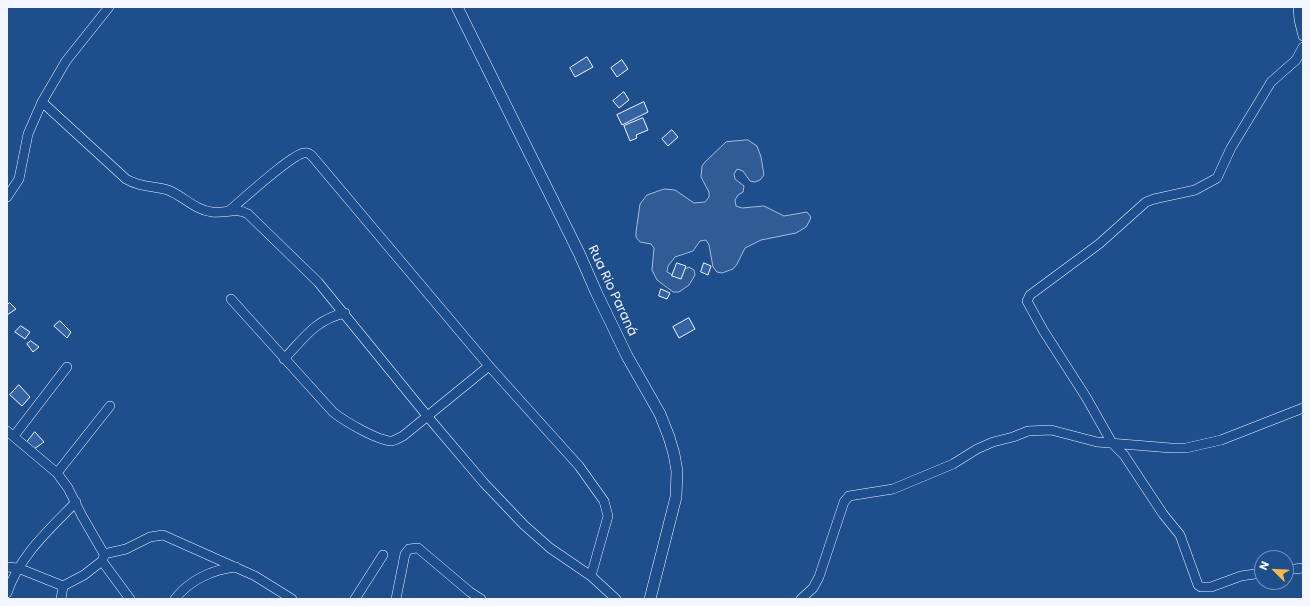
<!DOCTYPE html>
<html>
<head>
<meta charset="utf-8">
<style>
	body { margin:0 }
	#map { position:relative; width:1310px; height:606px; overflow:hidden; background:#1f4e8c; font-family:Poppins,sans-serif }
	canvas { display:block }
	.frame { position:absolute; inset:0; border:8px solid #f2f6ff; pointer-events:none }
	.north { position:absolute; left:1254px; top:550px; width:40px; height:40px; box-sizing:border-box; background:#1f4e8c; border:1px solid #7391ba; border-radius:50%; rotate:294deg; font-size:11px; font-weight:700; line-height:16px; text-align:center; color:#f2f6ff }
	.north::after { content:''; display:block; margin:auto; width:14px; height:18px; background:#ffb74d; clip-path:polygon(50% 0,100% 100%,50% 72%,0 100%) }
</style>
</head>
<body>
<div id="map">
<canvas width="1310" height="606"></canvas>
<div class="frame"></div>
<div class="north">N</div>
</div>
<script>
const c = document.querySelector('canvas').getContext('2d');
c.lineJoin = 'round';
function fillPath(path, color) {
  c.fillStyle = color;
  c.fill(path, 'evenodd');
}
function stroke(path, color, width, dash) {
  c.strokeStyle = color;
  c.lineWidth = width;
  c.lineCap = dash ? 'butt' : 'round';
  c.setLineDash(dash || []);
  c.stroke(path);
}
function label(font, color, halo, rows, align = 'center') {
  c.font = font + ' Poppins,sans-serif';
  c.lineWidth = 3;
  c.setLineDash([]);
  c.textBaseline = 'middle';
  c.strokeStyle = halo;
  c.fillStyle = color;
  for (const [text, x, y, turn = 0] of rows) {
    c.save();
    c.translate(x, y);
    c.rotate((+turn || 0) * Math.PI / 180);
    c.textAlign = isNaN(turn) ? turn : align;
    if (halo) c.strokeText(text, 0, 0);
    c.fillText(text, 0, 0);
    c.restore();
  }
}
const built = new Path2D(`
	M 748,140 L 757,146 L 761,157 L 764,175 L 760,180 L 755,182 L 750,181 L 743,171 L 737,169 L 734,174 L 735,179 L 744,186 L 743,192 L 738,195 L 735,200 L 736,206 L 742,208 L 764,206 L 784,216 L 807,212 L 811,217 L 809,222 L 806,227 L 796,233 L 761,240 L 745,248 L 737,264 L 733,269 L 722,273 L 717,272 L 713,267 L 709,245 L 706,240 L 700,241 L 693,251 L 675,257 L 668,266 L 667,272 L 673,275 L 689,267 L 694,270 L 695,275 L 689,285 L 679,292 L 673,292 L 657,280 L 652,270 L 654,248 L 651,244 L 640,242 L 636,237 L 636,232 L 640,204 L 647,195 L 664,189 L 675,190 L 694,203 L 705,202 L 709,197 L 709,192 L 701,177 L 702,166 L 705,162 L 726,142 Z`);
fillPath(built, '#305b95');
stroke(built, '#a8bbd7', 1);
const building = new Path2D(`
	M 587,57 L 593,67 L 575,77 L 570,68 Z
	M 622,60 L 628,69 L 617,77 L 611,68 Z
	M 624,92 L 629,100 L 619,108 L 613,101 Z
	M 644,102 L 648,112 L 622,125 L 617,115 Z
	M 643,118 L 648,130 L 636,135 L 637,138 L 630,141 L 624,126 Z
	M 672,130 L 678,137 L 668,146 L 662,139 Z
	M 677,263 L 686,266 L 681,279 L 672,276 Z
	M 704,263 L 711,266 L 708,275 L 701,272 Z
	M 661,289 L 670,293 L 667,299 L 659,296 Z
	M 10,303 L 16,309 L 7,315 L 7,305 Z
	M 689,318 L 695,329 L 679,338 L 673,327 Z
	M 60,321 L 71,332 L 67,338 L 54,326 Z
	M 21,326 L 30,332 L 25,339 L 15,332 Z
	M 31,341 L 39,347 L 33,352 L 27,344 Z
	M 19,385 L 30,397 L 22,406 L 10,395 Z
	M 35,432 L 44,442 L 34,449 L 27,442 Z`);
fillPath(building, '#3563a3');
stroke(building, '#f2f6ff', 1);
const minor = new Path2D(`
	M 1298,7 L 1299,20 L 1303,36
	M 42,102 L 126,179 C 139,187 153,186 168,190 C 183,196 195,210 212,212 C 226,214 235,207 248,214 L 318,282 L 428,417 L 484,483 L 524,525 L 550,548 L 591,576 L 616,599
	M 7,197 L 19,179 L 28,134 L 42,102 L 66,61 L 109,7
	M 230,210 C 243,199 291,155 304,153 C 307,152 310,154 312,156 L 489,366 L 579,466 L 604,501 L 608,516 L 591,576
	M 231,299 L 333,412 C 344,421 378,441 392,441 C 396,440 399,438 403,436 L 489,366
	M 284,359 C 303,339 316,319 345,313
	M 7,431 L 57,473 L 68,488 L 82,516 L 104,554 L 126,549 L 150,537 L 163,535 L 255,576 L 292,599
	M 14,436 L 67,367
	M 57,473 L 110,406
	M 104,556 L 102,561 L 130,599
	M 7,567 L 18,568 L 63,586
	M 1286,570 L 1303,568
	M 1262,573 L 1241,576 L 1211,587 L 1201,587 L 1198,585 L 1180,535 L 1163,514 L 1124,455 L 1112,443 L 1086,397 L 1043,330 L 1027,301 L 1030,295 L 1099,244 L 1146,202 L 1154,199 L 1195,190 L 1217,178 L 1231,148 L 1271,82 L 1296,60 L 1303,47
	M 7,593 C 20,555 49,530 76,502
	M 61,599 L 63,586 L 84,575 L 102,561
	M 175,599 C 189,580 214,569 236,567
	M 355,599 L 383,555
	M 396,599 L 405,554 L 409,549 L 418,548 L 470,592 L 481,599
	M 801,599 L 813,588 L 819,577 L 844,502 L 849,496 L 893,489 L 953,464 L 977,449 L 993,442 L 1013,437 L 1028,431 L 1051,430 L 1097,442 L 1171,448 L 1186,448 L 1221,440 L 1303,408`);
const tertiary = new Path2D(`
	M 457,7 L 579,253 L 597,294 L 627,356 L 660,414 L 669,437 L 674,454 L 677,471 L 676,497 L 650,599`);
stroke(minor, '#f2f6ff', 10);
stroke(tertiary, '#f2f6ff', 12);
stroke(minor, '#1f4e8c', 9);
stroke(tertiary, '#1f4e8c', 11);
label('13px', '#f2f6ff', '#1f4e8c', [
	["Rua Rio Paraná",612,291,65]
]);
</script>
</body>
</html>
